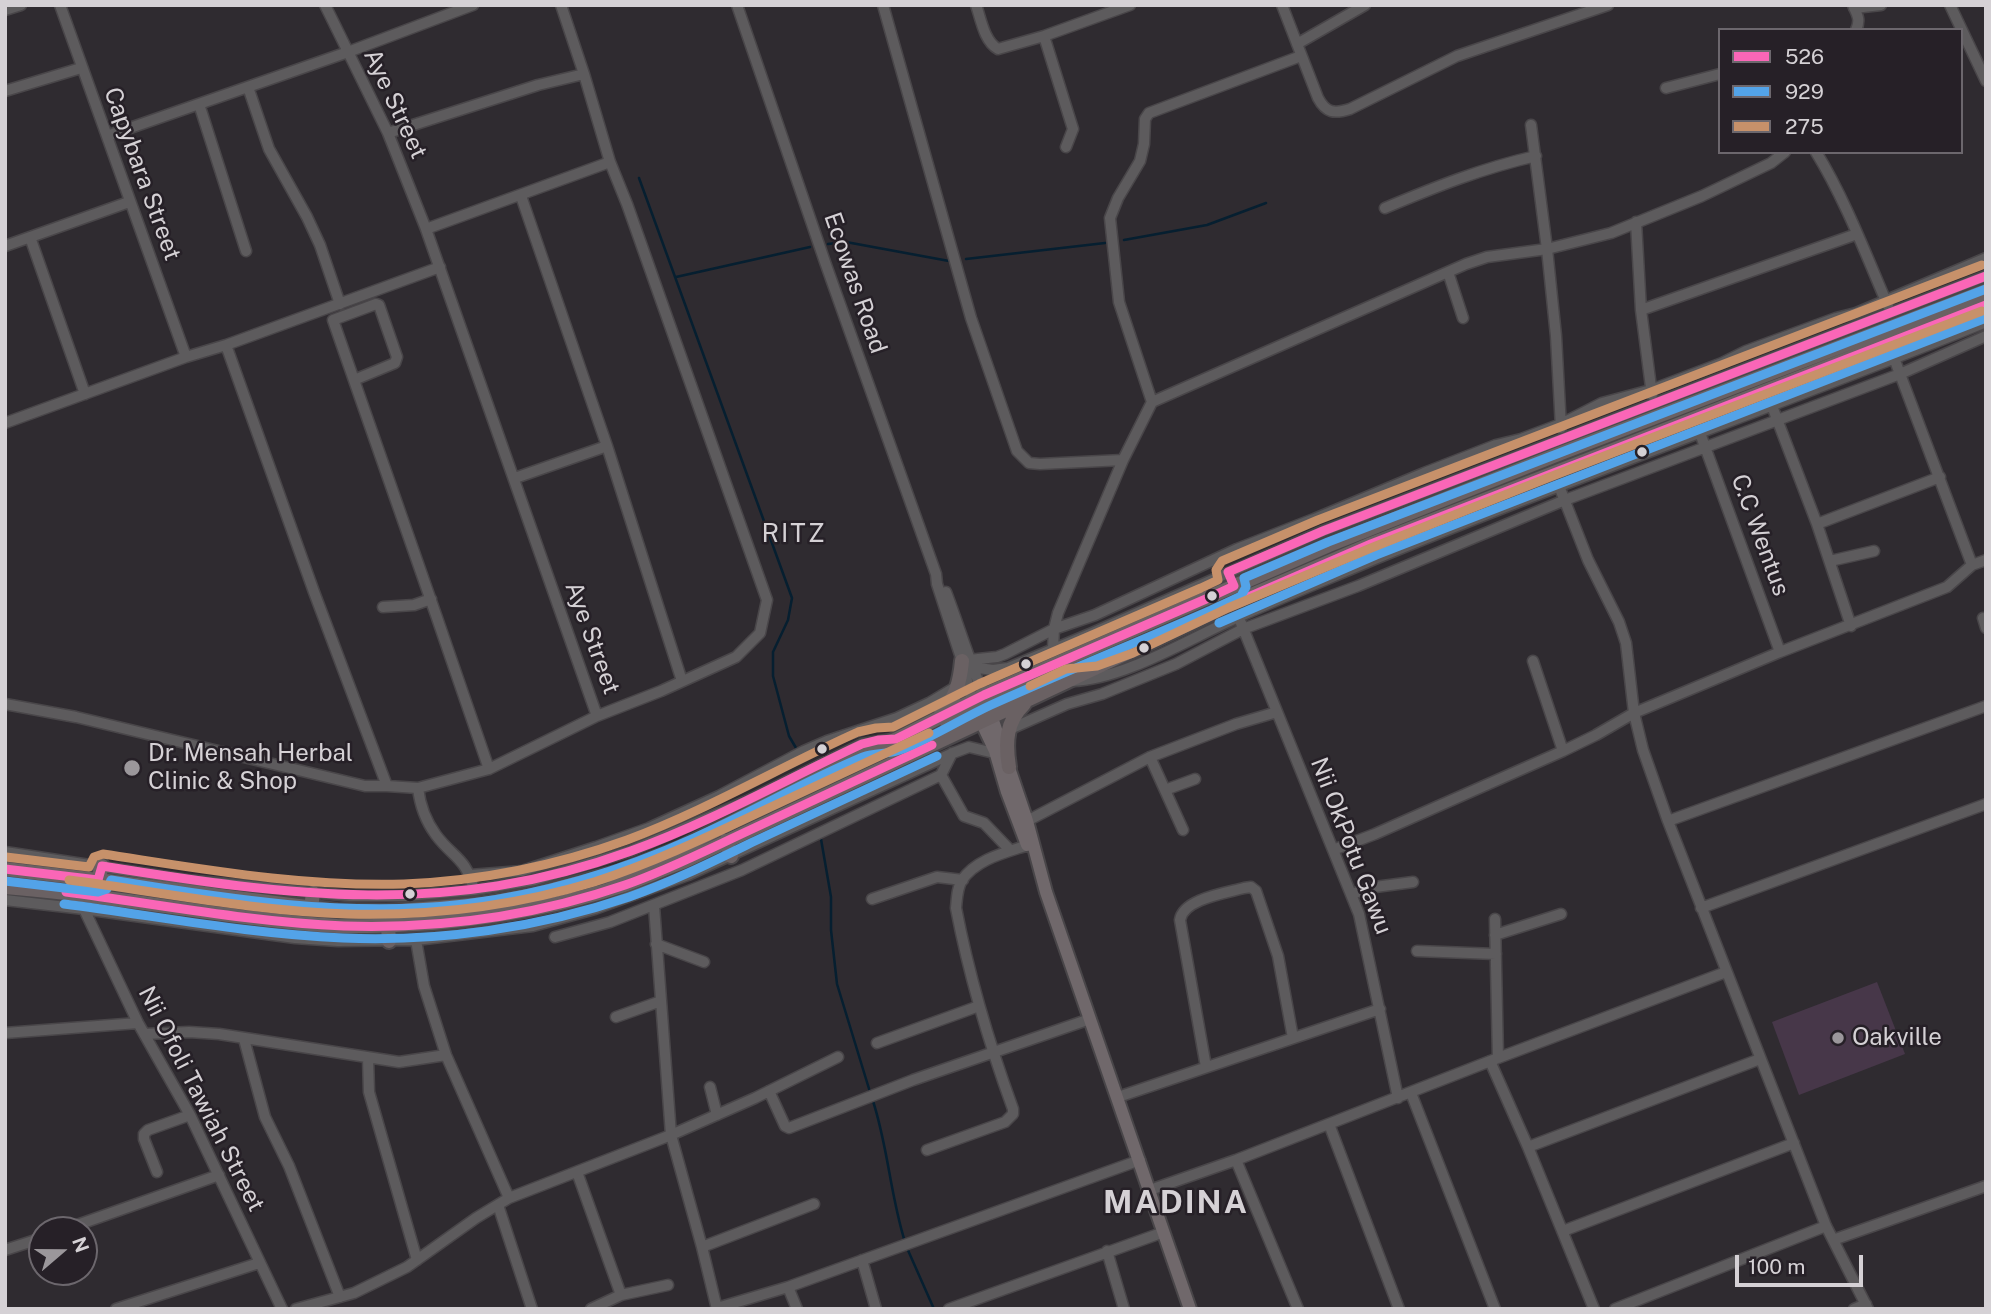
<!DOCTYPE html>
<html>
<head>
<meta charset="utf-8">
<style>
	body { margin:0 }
	#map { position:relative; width:1991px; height:1314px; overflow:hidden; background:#2f2b30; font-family:"Public Sans",sans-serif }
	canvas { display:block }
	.frame { position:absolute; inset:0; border:7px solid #d5d1d5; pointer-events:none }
	.legend { position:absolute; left:1718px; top:28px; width:245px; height:126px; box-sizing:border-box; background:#262027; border:2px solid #6c676d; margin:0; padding:9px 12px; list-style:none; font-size:21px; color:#d5d1d5 }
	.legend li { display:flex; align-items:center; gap:14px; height:35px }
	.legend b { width:35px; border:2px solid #6c676d }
	.north { position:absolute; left:28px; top:1216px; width:70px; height:70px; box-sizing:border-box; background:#262027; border:2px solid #6c676d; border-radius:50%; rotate:70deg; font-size:19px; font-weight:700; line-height:28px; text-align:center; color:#d5d1d5 }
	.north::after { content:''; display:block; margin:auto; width:24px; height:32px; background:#9b979b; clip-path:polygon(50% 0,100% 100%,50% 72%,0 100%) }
	.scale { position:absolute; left:1735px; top:1255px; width:128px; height:32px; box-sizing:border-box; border:4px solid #d5d1d5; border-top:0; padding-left:9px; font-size:21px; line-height:24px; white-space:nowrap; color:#d5d1d5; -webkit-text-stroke:5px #262027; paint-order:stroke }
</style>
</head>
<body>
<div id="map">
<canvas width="1991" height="1314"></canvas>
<div class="frame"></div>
<ul class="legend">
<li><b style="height:9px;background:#fa66b7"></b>526</li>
<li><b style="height:9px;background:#53a3e8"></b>929</li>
<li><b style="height:9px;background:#c7916a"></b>275</li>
</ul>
<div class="north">N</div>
<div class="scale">100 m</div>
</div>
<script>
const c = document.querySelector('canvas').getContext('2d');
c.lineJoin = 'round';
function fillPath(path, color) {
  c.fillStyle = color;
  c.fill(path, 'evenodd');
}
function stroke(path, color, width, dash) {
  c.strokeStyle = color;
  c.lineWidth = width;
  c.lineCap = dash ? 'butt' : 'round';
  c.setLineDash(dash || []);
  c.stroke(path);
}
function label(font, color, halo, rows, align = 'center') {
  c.font = font + ' "Public Sans",sans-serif';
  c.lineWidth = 5;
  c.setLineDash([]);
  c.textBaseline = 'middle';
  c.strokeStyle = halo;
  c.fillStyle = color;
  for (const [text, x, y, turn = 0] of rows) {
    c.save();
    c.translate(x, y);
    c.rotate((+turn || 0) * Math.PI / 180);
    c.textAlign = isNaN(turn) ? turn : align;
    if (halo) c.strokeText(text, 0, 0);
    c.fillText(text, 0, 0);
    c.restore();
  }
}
fillPath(new Path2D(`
	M 1877,982 L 1905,1054 L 1799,1095 L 1772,1022 Z`), '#473749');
stroke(new Path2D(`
	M 639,178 L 792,598 L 788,620 L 773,652 L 773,676 L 789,736 L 796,748
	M 1124,240 L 1207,225 L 1266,203
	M 828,244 L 846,242 L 949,261
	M 966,259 L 1105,243
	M 676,277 L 810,247
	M 821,839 L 831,897 L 831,930 L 837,984 L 870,1092
	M 872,1098 C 888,1145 890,1195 905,1242
	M 907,1248 L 934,1309`), '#061f30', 2.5);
const minor = new Path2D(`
	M 60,5 L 186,357
	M 737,5 L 825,262 L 936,574 L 937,584 L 962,661 L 972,700
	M 883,5 L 971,318 L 1017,451 L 1029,463 L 1040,464 L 1123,460
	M 976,5 C 981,19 984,41 998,49 L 1044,36 L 1130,5
	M 1282,5 L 1318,98 C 1326,113 1334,114 1350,109 L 1457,56 L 1608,5
	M 1853,5 C 1857,15 1861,19 1856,30
	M 1950,5 L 1986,81
	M 1854,8 L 1881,5
	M 5,10 L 21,5
	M 1044,36 L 1073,129 L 1066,147
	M 1297,44 L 1365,5
	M 584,74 L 610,162 L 627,204 L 767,600 L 760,633 L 736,657 L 661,691 L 597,716
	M 248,87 L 269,149 L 307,217 L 320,245 L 340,304
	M 1666,88 L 1720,74
	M 5,91 L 81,68
	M 199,104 L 246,251
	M 1531,125 L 1547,249 L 1556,336 L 1561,428
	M 388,133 L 538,85 L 584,74 L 561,5
	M 107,136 L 348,52 L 473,5
	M 1816,152 C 1844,197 1867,257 1888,306
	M 521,196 L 607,446 L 682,681
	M 1385,208 C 1435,187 1483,168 1536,156
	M 1636,222 L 1641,310 L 1652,395
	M 426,229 L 610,162
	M 30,237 L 85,394
	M 5,246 L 129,202
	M 1448,272 L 1463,318
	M 1641,310 L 1857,234
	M 226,345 L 314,592 L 387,786 L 418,788 L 489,769 L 597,716 L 426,229 L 388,133 L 325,5
	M 1894,358 L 1972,565
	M 354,380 L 395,363 L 397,357 L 379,305 L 376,304 L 333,320 C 385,469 438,619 489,769
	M 1152,402 L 1119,302 L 1110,218 L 1118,198 L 1140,161 L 1144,144 L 1145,119 L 1149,113 L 1301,56
	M 1772,406 L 1817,524 L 1851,626
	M 5,423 L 186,357 L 226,345 L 440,267
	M 1700,433 L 1780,652
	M 515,478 L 607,446
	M 1559,486 L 1588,560 L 1619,622 L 1626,643 L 1634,713 L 1643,750 L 1668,821 L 1826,1226 L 1868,1309
	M 1817,524 L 1940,477
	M 1830,561 L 1874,551
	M 946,592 C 959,626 969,661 984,695
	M 383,607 L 414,605 L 431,599
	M 1983,618 L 1986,628
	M 1241,623 L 1359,914 L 1398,1098
	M 1053,648 L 1054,629 L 1058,613 L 1123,460 L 1152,402 L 1466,264 L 1487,257 L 1547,249 L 1611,233 L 1702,196 L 1771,163 L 1785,152
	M 969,660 L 997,657 L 1005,654 L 1054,629 L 1095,615 L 1237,549 L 1314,519 L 1424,473 L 1496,445 L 1521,439 L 1561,424 L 1602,403 L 1651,390 L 1722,363 L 1746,351 L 1836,318 L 1856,313 L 1986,258
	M 1533,661 L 1563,751
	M 971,667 L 993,670 L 1008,668 L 1092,633 L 1323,531 L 1986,276
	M 1072,681 C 1122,680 1187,640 1234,619 C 1280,598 1328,579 1375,559 C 1577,476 1783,404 1986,322
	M 5,704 L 76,717 L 365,786 L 387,786
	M 1008,730 L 1067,704 L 1102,694 L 1176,664 L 1243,629 L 1358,586 L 1565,500 L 1900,374 L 1986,336
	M 1150,757 L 1183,830
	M 941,775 L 964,816 L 984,823 L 1010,850
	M 418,788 C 420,806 425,820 436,835 C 453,858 466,857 474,890
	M 1165,790 L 1195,779
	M 1027,821 L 1150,757 L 1236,724 L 1277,712
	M 1668,821 L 1986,706
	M 1333,850 L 1375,834 L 1563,751 L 1596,735 L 1634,713 L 1780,652 L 1947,587 L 1972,565 L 1986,560
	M 5,852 L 187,880 L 350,896 L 405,896 L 474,890 L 535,880 L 630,851 L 747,801 L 862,744 L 892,739
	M 470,875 L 522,871 L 596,847 L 649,828 L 719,796 L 804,751 L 827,741 L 897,718 L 929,703 L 959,685
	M 1351,894 L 1375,887 L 1413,882
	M 872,899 L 937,877 L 963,880
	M 5,900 L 84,909 L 295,938 L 338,941 L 416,940 L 533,926 L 595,909 L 688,875 L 953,753 L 969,747 L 990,752 L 995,751
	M 654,906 L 671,1135 L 702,1247 L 717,1309
	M 1701,908 L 1986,804
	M 84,909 L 138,1023 L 190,1115 L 282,1309
	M 1495,919 L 1498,1058
	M 1495,935 L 1561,914
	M 555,937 L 610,922 L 742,870 L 941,775 L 952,753
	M 416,940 L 424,986 L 446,1055 L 509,1198
	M 656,944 L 704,962
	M 1417,951 L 1496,954
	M 616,1017 L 661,1001
	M 5,1033 L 138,1023
	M 145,1034 L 189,1032 L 219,1034 L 399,1062 L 446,1055
	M 244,1039 L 265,1117 L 289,1166 L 340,1297
	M 877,1043 L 979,1006
	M 368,1058 L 369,1092 L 417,1260
	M 1490,1061 L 1528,1147 L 1594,1309
	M 1206,1067 L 1180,920 C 1183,899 1226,893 1244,888 L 1251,887 L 1256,891 L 1278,956 L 1293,1038
	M 710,1087 L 717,1115
	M 769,1091 L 785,1126 L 789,1128 L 913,1080 L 1090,1019
	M 1411,1093 L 1495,1309
	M 1118,1097 L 1380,1009
	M 1329,1124 L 1399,1309
	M 1528,1147 L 1760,1059
	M 927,1150 L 1005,1122 L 1013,1114 L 1013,1109 C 989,1043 969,976 956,908 C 957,898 957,888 962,880 C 977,858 1008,852 1031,844
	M 1236,1160 L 1298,1309
	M 157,1172 L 144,1139 L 144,1134 L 148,1130 L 190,1115
	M 577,1172 L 621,1295
	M 1150,1190 L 1236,1160 L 1498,1058 L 1726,972
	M 498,1205 L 532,1309
	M 63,1230 L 219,1175
	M 1563,1231 L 1794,1143
	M 1833,1240 L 1986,1186
	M 702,1247 L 814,1204
	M 5,1250 L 42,1238
	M 1107,1251 L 1124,1309
	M 862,1260 L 876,1309
	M 788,1287 L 797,1309
	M 717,1308 L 788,1287 L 1140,1160
	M 116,1309 L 259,1263
	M 296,1309 L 354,1293 L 407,1267 L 476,1218 L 509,1198 L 671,1135 L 755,1098 L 838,1057
	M 591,1309 L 621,1295 L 668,1285
	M 949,1309 L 1164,1232
	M 1615,1309 L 1826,1226
	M 1854,1309 L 1866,1304`);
const major = new Path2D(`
	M 989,709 L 1027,821 L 1046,892 L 1190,1309
	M 978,715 L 995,751 L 1007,792 L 1027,845`);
const highway = new Path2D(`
	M 941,713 C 956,698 960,682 962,661
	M 982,717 L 988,706 L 1019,687
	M 947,728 C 964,719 978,715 984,695
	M 1009,767 C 1005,742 1006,722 1024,704
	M 726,841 L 731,856
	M 5,869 L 98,880 L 337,911 L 387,912 L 485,904 L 533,895 L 620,872 L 679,849 L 984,695 L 1329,545 L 1561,453 L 1986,291
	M 98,880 L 102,866
	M 5,887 C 116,895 225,919 337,926 C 369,927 400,925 432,923 C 497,917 561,906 624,885 C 644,878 663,869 683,862 L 1233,603 L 1371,544 L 1986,305
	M 311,908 L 313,893
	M 388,926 L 389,941`);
stroke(minor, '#494649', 13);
stroke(major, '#494649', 16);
stroke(highway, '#494649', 18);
stroke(minor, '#5d5b5d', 10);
stroke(major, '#70686b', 12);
stroke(highway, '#6a6163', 14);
stroke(new Path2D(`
	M 1214,612 L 1371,544 L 1986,305
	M 5,869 L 98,880 L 102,866 C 289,896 448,918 631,851 C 711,822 785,780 862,744 L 878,740 L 896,739 L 984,695 L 1206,599 L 1234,586 L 1228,572 L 1323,531 L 1986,276
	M 66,892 C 158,904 250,922 344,926 C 438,929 535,916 625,885 C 668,870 709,849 750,830 C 811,802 871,773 932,745`), '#fa66b7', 9);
stroke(new Path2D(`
	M 1219,623 L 1376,555 L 1986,318
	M 5,881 L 98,892 L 107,889 L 111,880 C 227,899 347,918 465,904 C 545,894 621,871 694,838 C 751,813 805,781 863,757 C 876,752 890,755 903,749 C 933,737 961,719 991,705 C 1064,672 1138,642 1211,610 L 1241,596 L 1246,587 L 1244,578 L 1328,542 L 1986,289
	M 64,904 C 157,916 249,934 343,938 C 439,942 538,928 629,897 C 672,882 714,861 755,841 C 816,813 876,784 937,756`), '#53a3e8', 9);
stroke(new Path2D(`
	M 1030,686 L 1066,669 L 1097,666 L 1133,653 L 1228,608 L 1371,548 L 1555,475 L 1982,311
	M 6,857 L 89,867 L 94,857 L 103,854 C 203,869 302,887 404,884 C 480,881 555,866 627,840 C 707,810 780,767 858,732 L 876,728 L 893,727 L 979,684 L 1201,588 L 1218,580 L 1216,570 L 1222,561 L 1318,520 L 1982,265
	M 69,880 C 161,892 254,911 348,914 C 430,916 515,906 594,882 C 650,864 703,839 756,814 C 813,787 871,760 929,733`), '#c7916a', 9);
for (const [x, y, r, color] of [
	[1642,452,6,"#d5d1d5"],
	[1212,596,6,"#d5d1d5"],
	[1144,648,6,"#d5d1d5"],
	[1026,664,6,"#d5d1d5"],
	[822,749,6,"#d5d1d5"],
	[132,768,9,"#9b979b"],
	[410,894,6,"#d5d1d5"],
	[1838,1038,7,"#9b979b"]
]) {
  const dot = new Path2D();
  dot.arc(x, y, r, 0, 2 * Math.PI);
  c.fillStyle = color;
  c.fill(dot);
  stroke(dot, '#262027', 2.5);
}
label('24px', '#d5d1d5', '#262027', [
	["Aye Street",395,104,65],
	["Capybara Street",142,174,70],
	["Ecowas Road",855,283,71],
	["C.C Wentus",1760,535,70],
	["Aye Street",592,638,70],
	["Nii OkPotu Gawu",1351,846,69],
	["Nii Ofoli Tawiah Street",201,1099,63]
]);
label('24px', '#d5d1d5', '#262027', [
	["Dr. Mensah Herbal",148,754],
	["Clinic & Shop",148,782],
	["Oakville",1852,1038]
], 'left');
c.letterSpacing = '2px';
label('26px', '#d5d1d5', '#262027', [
	["RITZ",794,534]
]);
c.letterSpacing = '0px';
c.letterSpacing = '2px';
label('bold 32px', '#d5d1d5', '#262027', [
	["MADINA",1176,1203]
]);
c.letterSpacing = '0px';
</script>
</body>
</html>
